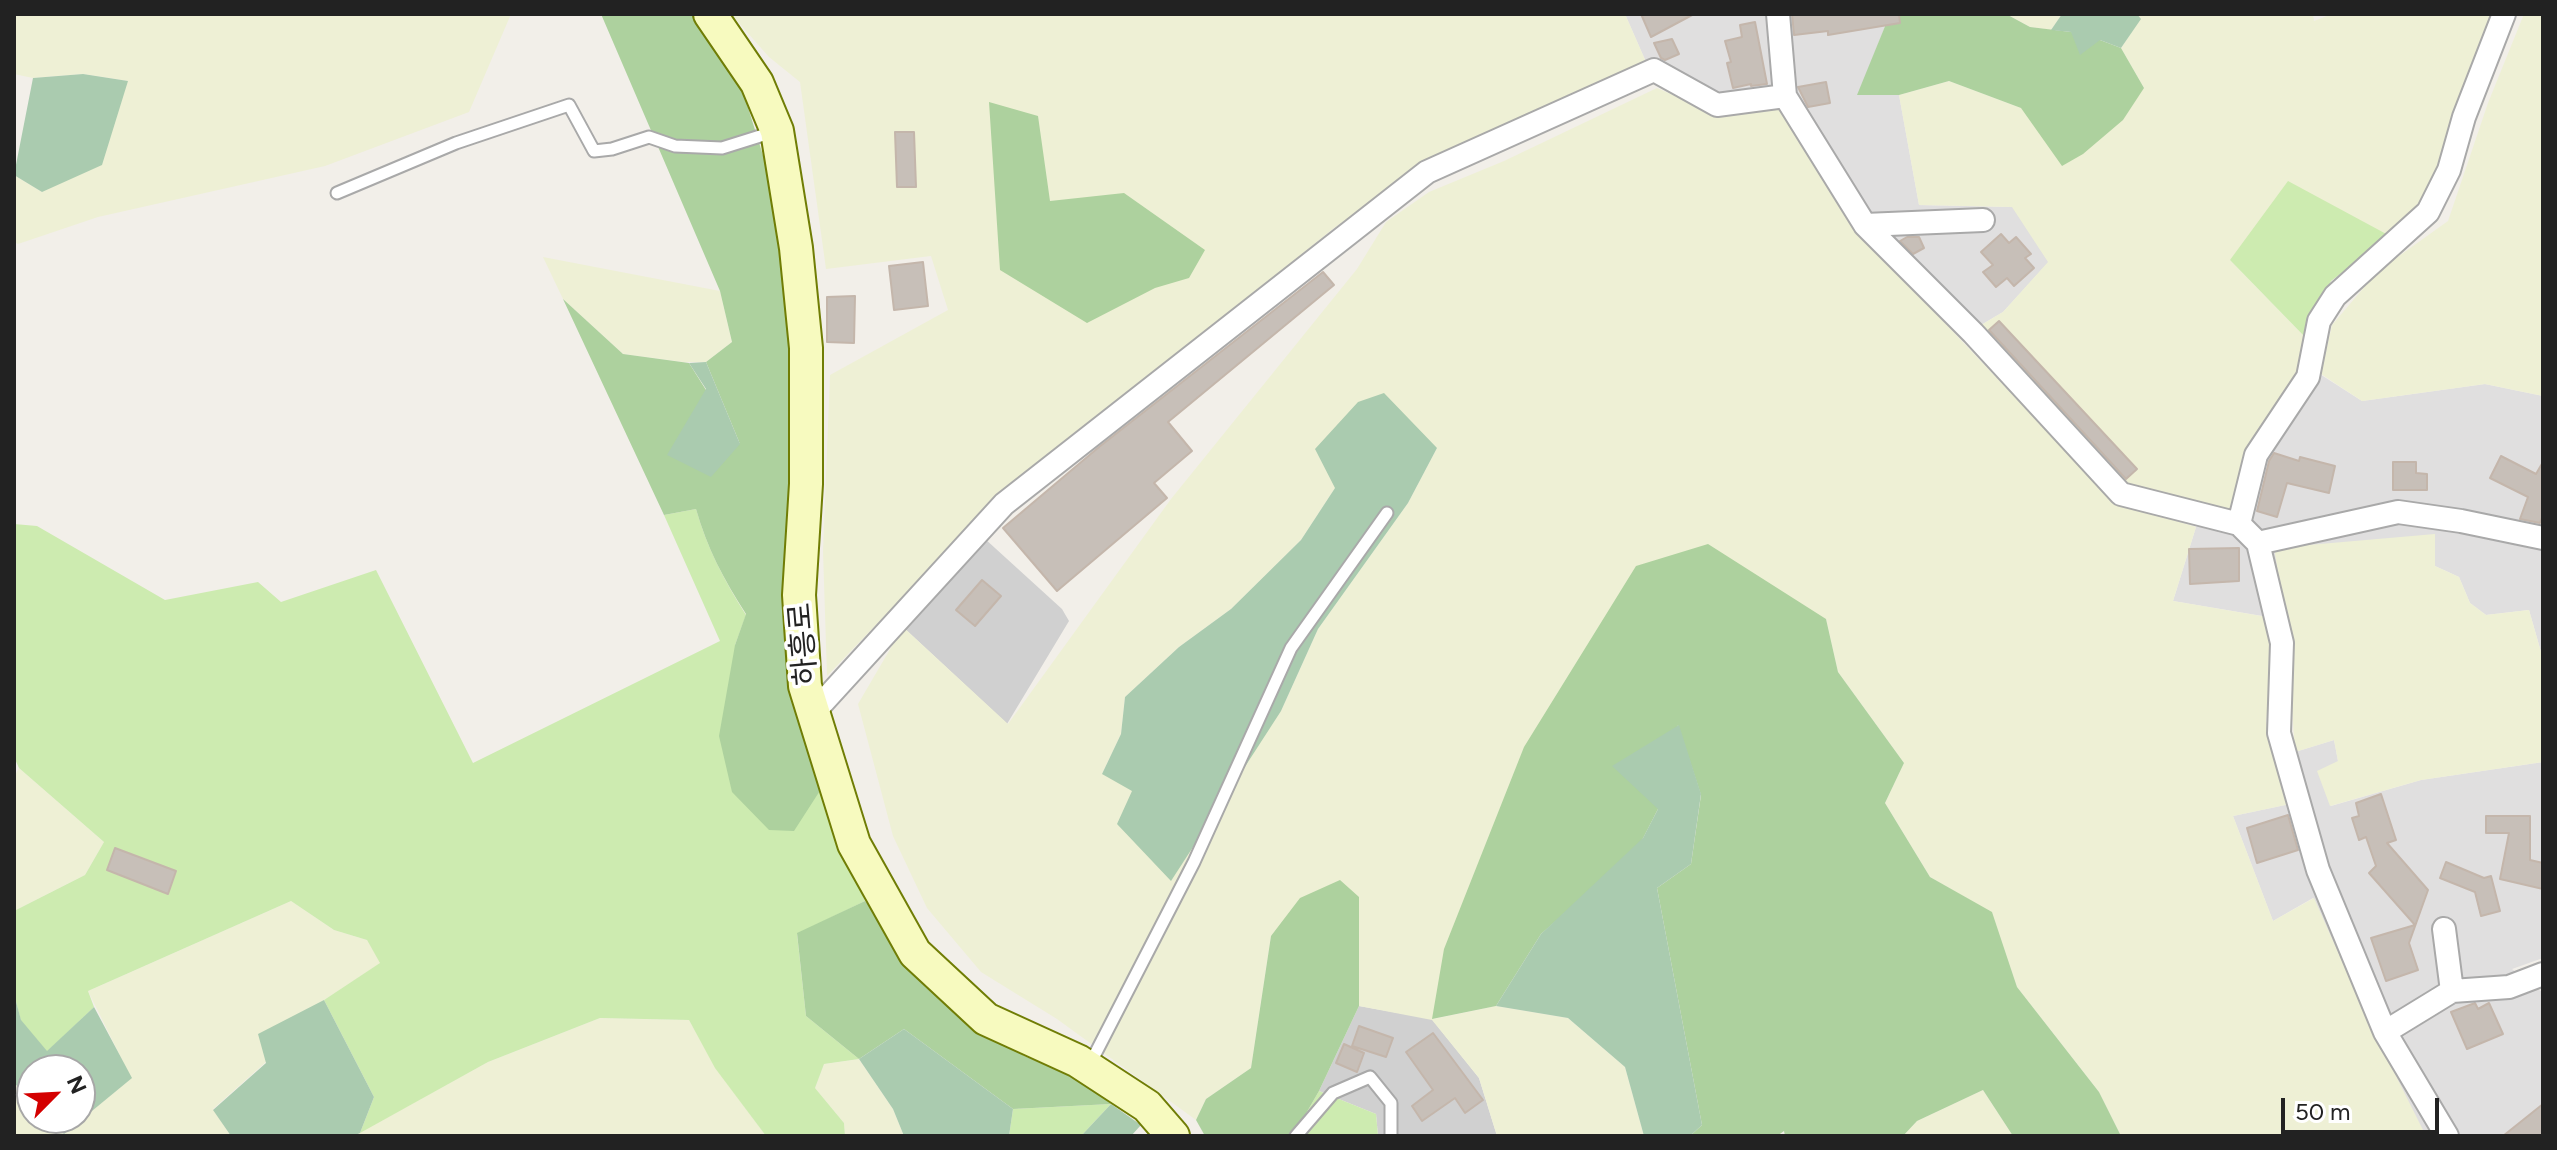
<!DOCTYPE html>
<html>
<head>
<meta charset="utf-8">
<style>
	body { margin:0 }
	#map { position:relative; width:2557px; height:1150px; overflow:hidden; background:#f2efe9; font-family:Figtree,sans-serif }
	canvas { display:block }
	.frame { position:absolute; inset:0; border:16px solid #222; pointer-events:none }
	.north { position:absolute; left:16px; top:1054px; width:80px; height:80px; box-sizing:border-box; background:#fff; border:2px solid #a7a7a7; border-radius:50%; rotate:66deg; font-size:22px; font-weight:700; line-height:32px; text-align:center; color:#222 }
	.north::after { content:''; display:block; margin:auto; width:28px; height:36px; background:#d40000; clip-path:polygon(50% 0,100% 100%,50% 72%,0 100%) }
	.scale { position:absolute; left:2281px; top:1098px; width:158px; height:36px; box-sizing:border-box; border:4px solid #222; border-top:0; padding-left:10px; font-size:24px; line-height:28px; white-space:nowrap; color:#222; -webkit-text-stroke:6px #fff; paint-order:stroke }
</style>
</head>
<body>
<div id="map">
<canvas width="2557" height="1150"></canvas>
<div class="frame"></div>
<div class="north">N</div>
<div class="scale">50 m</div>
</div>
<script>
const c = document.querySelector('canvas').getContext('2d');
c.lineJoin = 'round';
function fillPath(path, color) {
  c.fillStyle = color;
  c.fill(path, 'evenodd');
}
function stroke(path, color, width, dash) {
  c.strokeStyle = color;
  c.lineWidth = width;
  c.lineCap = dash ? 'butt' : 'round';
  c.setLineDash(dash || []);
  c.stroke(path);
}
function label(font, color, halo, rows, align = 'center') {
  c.font = font + ' Figtree,"Noto Sans KR",sans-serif';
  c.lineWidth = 7;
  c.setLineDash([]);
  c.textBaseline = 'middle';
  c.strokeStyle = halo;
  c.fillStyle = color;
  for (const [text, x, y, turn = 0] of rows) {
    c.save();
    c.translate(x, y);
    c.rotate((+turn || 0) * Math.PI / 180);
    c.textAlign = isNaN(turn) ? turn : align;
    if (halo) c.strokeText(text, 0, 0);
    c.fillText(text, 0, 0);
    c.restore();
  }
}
fillPath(new Path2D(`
	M 1625,14 L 1890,14 L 1858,95 L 1899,95 L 1919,205 L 2013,207 L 2049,262 L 2003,312 L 1976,328 L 1864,213 L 1776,90 L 1719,98 L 1646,62 Z
	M 2304,364 L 2362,401 L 2485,384 L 2543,396 L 2543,659 L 2529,610 L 2486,615 L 2470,603 L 2459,577 L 2435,566 L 2435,535 L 2286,620 L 2173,601 L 2196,527 L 2232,511 Z
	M 2334,740 L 2338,761 L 2331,806 L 2421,780 L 2543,762 L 2543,958 L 2512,969 L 2543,993 L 2543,1136 L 2425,1136 L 2383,1053 L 2313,898 L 2273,921 L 2233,816 L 2290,804 L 2295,752 Z`), '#e0dfdf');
fillPath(new Path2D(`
	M 984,538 L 1062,609 L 1069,621 L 1007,724 L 903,627 Z
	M 1359,1006 L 1432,1019 L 1479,1078 L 1497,1136 L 1378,1136 L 1376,1114 L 1319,1091 Z`), '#d0d0d0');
fillPath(new Path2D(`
	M 14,14 L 511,14 L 469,112 L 325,166 L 98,217 L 18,244 L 14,242 L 14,175 L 42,192 L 128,81 L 83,74 L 33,78 L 14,74 Z
	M 731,14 L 1625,14 L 1646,62 L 1435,160 L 1334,228 L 985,511 L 827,676 L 823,551 L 830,375 L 948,310 L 931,256 L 826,269 L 800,82 L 769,57 Z
	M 2006,14 L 2062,14 L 2051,30 L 2030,27 Z
	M 2137,14 L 2313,14 L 2314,21 L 2332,14 L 2495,14 L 2443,167 L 2415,213 L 2390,236 L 2230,260 L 2304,336 L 2304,364 L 2232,511 L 2130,489 L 1976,328 L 2003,312 L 2048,262 L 2012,207 L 1919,205 L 1899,95 L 1949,81 L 2021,108 L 2144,88 L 2121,48 L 2140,19 Z
	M 2524,14 L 2543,14 L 2543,396 L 2485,384 L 2362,401 L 2321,374 L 2332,325 L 2378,271 L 2448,221 L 2488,103 Z
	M 1657,88 L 1719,115 L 1778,108 L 1853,226 L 2114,502 L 2196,527 L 2173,601 L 2267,617 L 2274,658 L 2266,721 L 2290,804 L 2233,816 L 2273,921 L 2314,898 L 2368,1020 L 2426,1136 L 2121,1136 L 2099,1092 L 2017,987 L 1992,913 L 1930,877 L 1885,803 L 1904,763 L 1838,672 L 1826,619 L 1433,1019 L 1496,1006 L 1568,1018 L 1625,1067 L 1644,1136 L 1497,1136 L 1479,1078 L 1432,1020 L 1359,1006 L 1359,897 L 1271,936 L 1251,1068 L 1206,1099 L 1196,1120 L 1057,1019 L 981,972 L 927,908 L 893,836 L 858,704 L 903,627 L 1008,724 L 1171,499 L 1357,269 L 1386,222 L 1429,192 L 1504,161 ZM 1437,448 L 1408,503 L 1318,629 L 1281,711 L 1102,774 L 1121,734 L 1125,697 L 1179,647 L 1231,609 L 1301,540 L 1335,488 Z
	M 543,257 L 720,291 L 732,342 L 706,362 L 683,362 L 623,354 L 563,299 Z
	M 2435,534 L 2435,566 L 2459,577 L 2470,603 L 2486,615 L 2529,610 L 2543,659 L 2543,762 L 2421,780 L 2330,806 L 2317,771 L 2338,761 L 2334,740 L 2295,752 L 2286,620 L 2274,548 Z
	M 19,768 L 104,842 L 85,875 L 14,911 L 14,777 Z
	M 291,901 L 334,930 L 367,940 L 381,963 L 324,1000 L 266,1062 L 213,1109 L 231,1136 L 14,1136 L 14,1088 L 17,1085 L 32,1101 L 32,1118 L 49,1118 L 64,1134 L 131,1078 L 88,991 Z
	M 600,1018 L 689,1020 L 716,1068 L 766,1136 L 353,1136 L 488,1062 Z
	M 859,1059 L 893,1109 L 904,1136 L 845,1136 L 844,1123 L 815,1088 L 824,1064 Z
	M 1983,1090 L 2013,1136 L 1903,1136 L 1917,1121 Z`), '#eef0d5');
fillPath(new Path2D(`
	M 2288,181 L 2390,236 L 2331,281 L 2304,336 L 2230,260 Z
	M 696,509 C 707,548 724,580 746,615 L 735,645 L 823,786 L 865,901 L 797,934 L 806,1016 L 859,1059 L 824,1064 L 815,1088 L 844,1123 L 845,1136 L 766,1136 L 715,1068 L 689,1020 L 600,1018 L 488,1062 L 360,1133 L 374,1097 L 324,1000 L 380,963 L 367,940 L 334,930 L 291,901 L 88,991 L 94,1007 L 47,1052 L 21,1021 L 14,994 L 14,911 L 85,875 L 104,842 L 19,768 L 14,757 L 14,524 L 37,526 L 165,600 L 258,582 L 281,602 L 376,570 L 473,763 L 720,641 L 664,515 Z
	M 1319,1091 L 1376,1114 L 1378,1136 L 1293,1136 Z
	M 1111,1104 L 1081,1136 L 1009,1136 L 1013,1109 Z`), '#cdebb0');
fillPath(new Path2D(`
	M 601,14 L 692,14 L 739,79 L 767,168 L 794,321 L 823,786 L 794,831 L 769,830 L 732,792 L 719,736 L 735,645 L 746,614 C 724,580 707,548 696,509 L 664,515 L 563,299 L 623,354 L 689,363 L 740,444 L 706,362 L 732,342 L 720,291 Z
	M 1890,14 L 2006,14 L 2030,27 L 2071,32 L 2100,40 L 2121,48 L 2144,88 L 2123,120 L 2083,154 L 2062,166 L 2021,108 L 1949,81 L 1899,95 L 1857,95 Z
	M 989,102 L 1038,116 L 1050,201 L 1124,193 L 1205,250 L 1189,278 L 1155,288 L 1087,323 L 1000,270 Z
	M 1708,544 L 1826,619 L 1838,672 L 1904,763 L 1885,803 L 1930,877 L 1992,912 L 2017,987 L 2099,1092 L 2121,1136 L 2013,1136 L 1983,1090 L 1917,1121 L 1903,1136 L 1785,1136 L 1784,1131 L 1777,1136 L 1690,1136 L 1702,1125 L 1657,888 L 1691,864 L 1701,795 L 1678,725 L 1658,809 L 1637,850 L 1541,934 L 1496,1006 L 1432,1019 L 1444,949 L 1524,747 L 1636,566 Z
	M 1340,880 L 1359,897 L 1359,1006 L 1319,1091 L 1293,1136 L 1205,1136 L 1196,1120 L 1206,1099 L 1251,1068 L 1271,936 L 1300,898 Z
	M 865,901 L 956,1008 L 1024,1056 L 1081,1078 L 1111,1104 L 1013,1109 L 904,1029 L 859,1059 L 806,1016 L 797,933 Z`), '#add19e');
fillPath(new Path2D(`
	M 2062,14 L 2137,14 L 2141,19 L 2121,48 L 2100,40 L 2080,55 L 2071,32 L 2051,30 Z
	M 83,74 L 128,81 L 102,165 L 42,192 L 14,175 L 33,78 Z
	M 706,362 L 740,444 L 711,477 L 667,455 L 706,389 L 689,363 Z
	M 1384,393 L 1437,448 L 1408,503 L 1318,629 L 1281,711 L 1171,881 L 1117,824 L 1132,791 L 1102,774 L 1121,734 L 1125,697 L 1179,647 L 1231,609 L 1301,540 L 1335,488 L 1315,449 L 1358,402 Z
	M 1679,725 L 1701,794 L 1691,864 L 1657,888 L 1702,1125 L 1690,1136 L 1644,1136 L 1625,1067 L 1568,1018 L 1496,1006 L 1541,934 L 1643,838 L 1658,809 L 1612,766 Z
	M 14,994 L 21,1020 L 47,1051 L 94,1007 L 132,1078 L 64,1134 L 49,1118 L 80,1118 L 80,1070 L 32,1070 L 32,1101 L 17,1085 L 14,1088 Z
	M 324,1000 L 374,1097 L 360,1133 L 353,1136 L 231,1136 L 213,1110 L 266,1063 L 258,1034 Z
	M 904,1029 L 1013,1109 L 1009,1136 L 904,1136 L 893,1109 L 859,1059 Z
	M 1111,1104 L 1141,1125 L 1131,1136 L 1081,1136 Z`), '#aacbaf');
const building = new Path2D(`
	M 1641,14 L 1694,14 L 1651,37 Z
	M 1792,14 L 1899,14 L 1900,23 L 1828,35 L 1828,31 L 1794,35 Z
	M 1755,22 L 1767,84 L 1751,86 L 1751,84 L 1733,88 L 1727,63 L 1731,62 L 1725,41 L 1742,37 L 1740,25 Z
	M 1672,39 L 1679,54 L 1665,60 L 1661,58 L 1654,43 Z
	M 1826,82 L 1830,103 L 1808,107 L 1798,87 Z
	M 895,132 L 914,132 L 916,187 L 897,187 Z
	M 2001,234 L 2009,243 L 2016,237 L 2031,254 L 2025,258 L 2034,268 L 2014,286 L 2007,278 L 1996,287 L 1983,272 L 1993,265 L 1981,252 Z
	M 1907,237 L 1919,237 L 1924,248 L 1913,254 L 1900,241 Z
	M 923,262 L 928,306 L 894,310 L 889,266 Z
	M 1323,272 L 1334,285 L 1168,422 L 1192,451 L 1154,483 L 1167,498 L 1057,591 L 1003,528 L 1099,447 Z
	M 855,296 L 854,343 L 827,342 L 827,297 Z
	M 1999,321 L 2137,469 L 2126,479 L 1989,330 Z
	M 2274,453 L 2299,461 L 2300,457 L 2335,466 L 2329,493 L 2287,483 L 2277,517 L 2257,511 L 2269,461 Z
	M 2501,456 L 2536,474 L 2543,462 L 2543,515 L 2540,523 L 2520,519 L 2528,497 L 2490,478 Z
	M 2393,462 L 2416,462 L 2416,473 L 2427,474 L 2427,490 L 2393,490 Z
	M 2239,548 L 2239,581 L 2190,584 L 2189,549 Z
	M 982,580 L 1001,596 L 975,626 L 956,610 Z
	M 2381,794 L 2396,840 L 2387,843 L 2428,890 L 2409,943 L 2418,970 L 2386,981 L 2371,938 L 2415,925 L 2369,873 L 2376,866 L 2366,837 L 2359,840 L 2352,818 L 2359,816 L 2356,803 Z
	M 2288,815 L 2298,850 L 2257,863 L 2247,828 Z
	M 2486,816 L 2530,816 L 2530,860 L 2543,863 L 2543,889 L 2500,879 L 2509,833 L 2486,833 Z
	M 115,848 L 176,871 L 168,894 L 107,870 Z
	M 2446,862 L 2484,878 L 2491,876 L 2500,911 L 2481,916 L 2475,892 L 2440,878 Z
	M 2475,1003 L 2478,1009 L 2489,1003 L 2503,1034 L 2467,1049 L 2451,1012 Z
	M 1359,1026 L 1393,1038 L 1386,1057 L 1352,1046 Z
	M 1433,1033 L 1483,1100 L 1465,1113 L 1455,1098 L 1422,1121 L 1412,1106 L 1433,1090 L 1406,1052 Z
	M 1344,1044 L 1364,1053 L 1357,1072 L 1336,1063 Z
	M 2543,1104 L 2543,1136 L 2503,1136 Z`);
fillPath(building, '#c7bfb8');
stroke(building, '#c4b6ab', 2);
const lane = new Path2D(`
	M 337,193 L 456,143 L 569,105 L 594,151 L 612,149 L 649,137 L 675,146 L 722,148 L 773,132
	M 1090,1064 L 1194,862 L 1291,648 L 1387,513
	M 1296,1136 L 1333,1093 L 1370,1077 L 1391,1103 L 1391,1136`);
const street = new Path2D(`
	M 1778,14 L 1785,96 L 1865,225 L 1973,333 L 2121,494 L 2239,524 L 2258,543 L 2282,643 L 2279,733 L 2318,870 L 2385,1032 L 2447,1136
	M 1865,225 L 1983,220
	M 2239,524 L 2256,455 L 2308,377 L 2319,321 L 2335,296 L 2428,212 L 2449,170 L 2464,117 L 2504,14
	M 2258,543 L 2398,512 L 2461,521 L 2543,538
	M 813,713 L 1004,504 L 1427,172 L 1654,70 L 1717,105 L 1785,96
	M 2444,929 L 2452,991
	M 2385,1032 L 2452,991 L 2509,987 L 2543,974`);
const secondary = new Path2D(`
	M 710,14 L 757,83 L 777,131 L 796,248 L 806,348 L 806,484 L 799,595 L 805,686 L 854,844 L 915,953 L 986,1019 L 1078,1061 L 1147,1106 L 1173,1136`);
stroke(lane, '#a9a9a9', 15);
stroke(street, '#a9a9a9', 26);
stroke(secondary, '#707d05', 36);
stroke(lane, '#fff', 11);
stroke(street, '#fff', 22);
stroke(secondary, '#f7fabf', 32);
label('30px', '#222', '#fff', [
	["하흥로",804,644,-95]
]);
</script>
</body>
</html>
